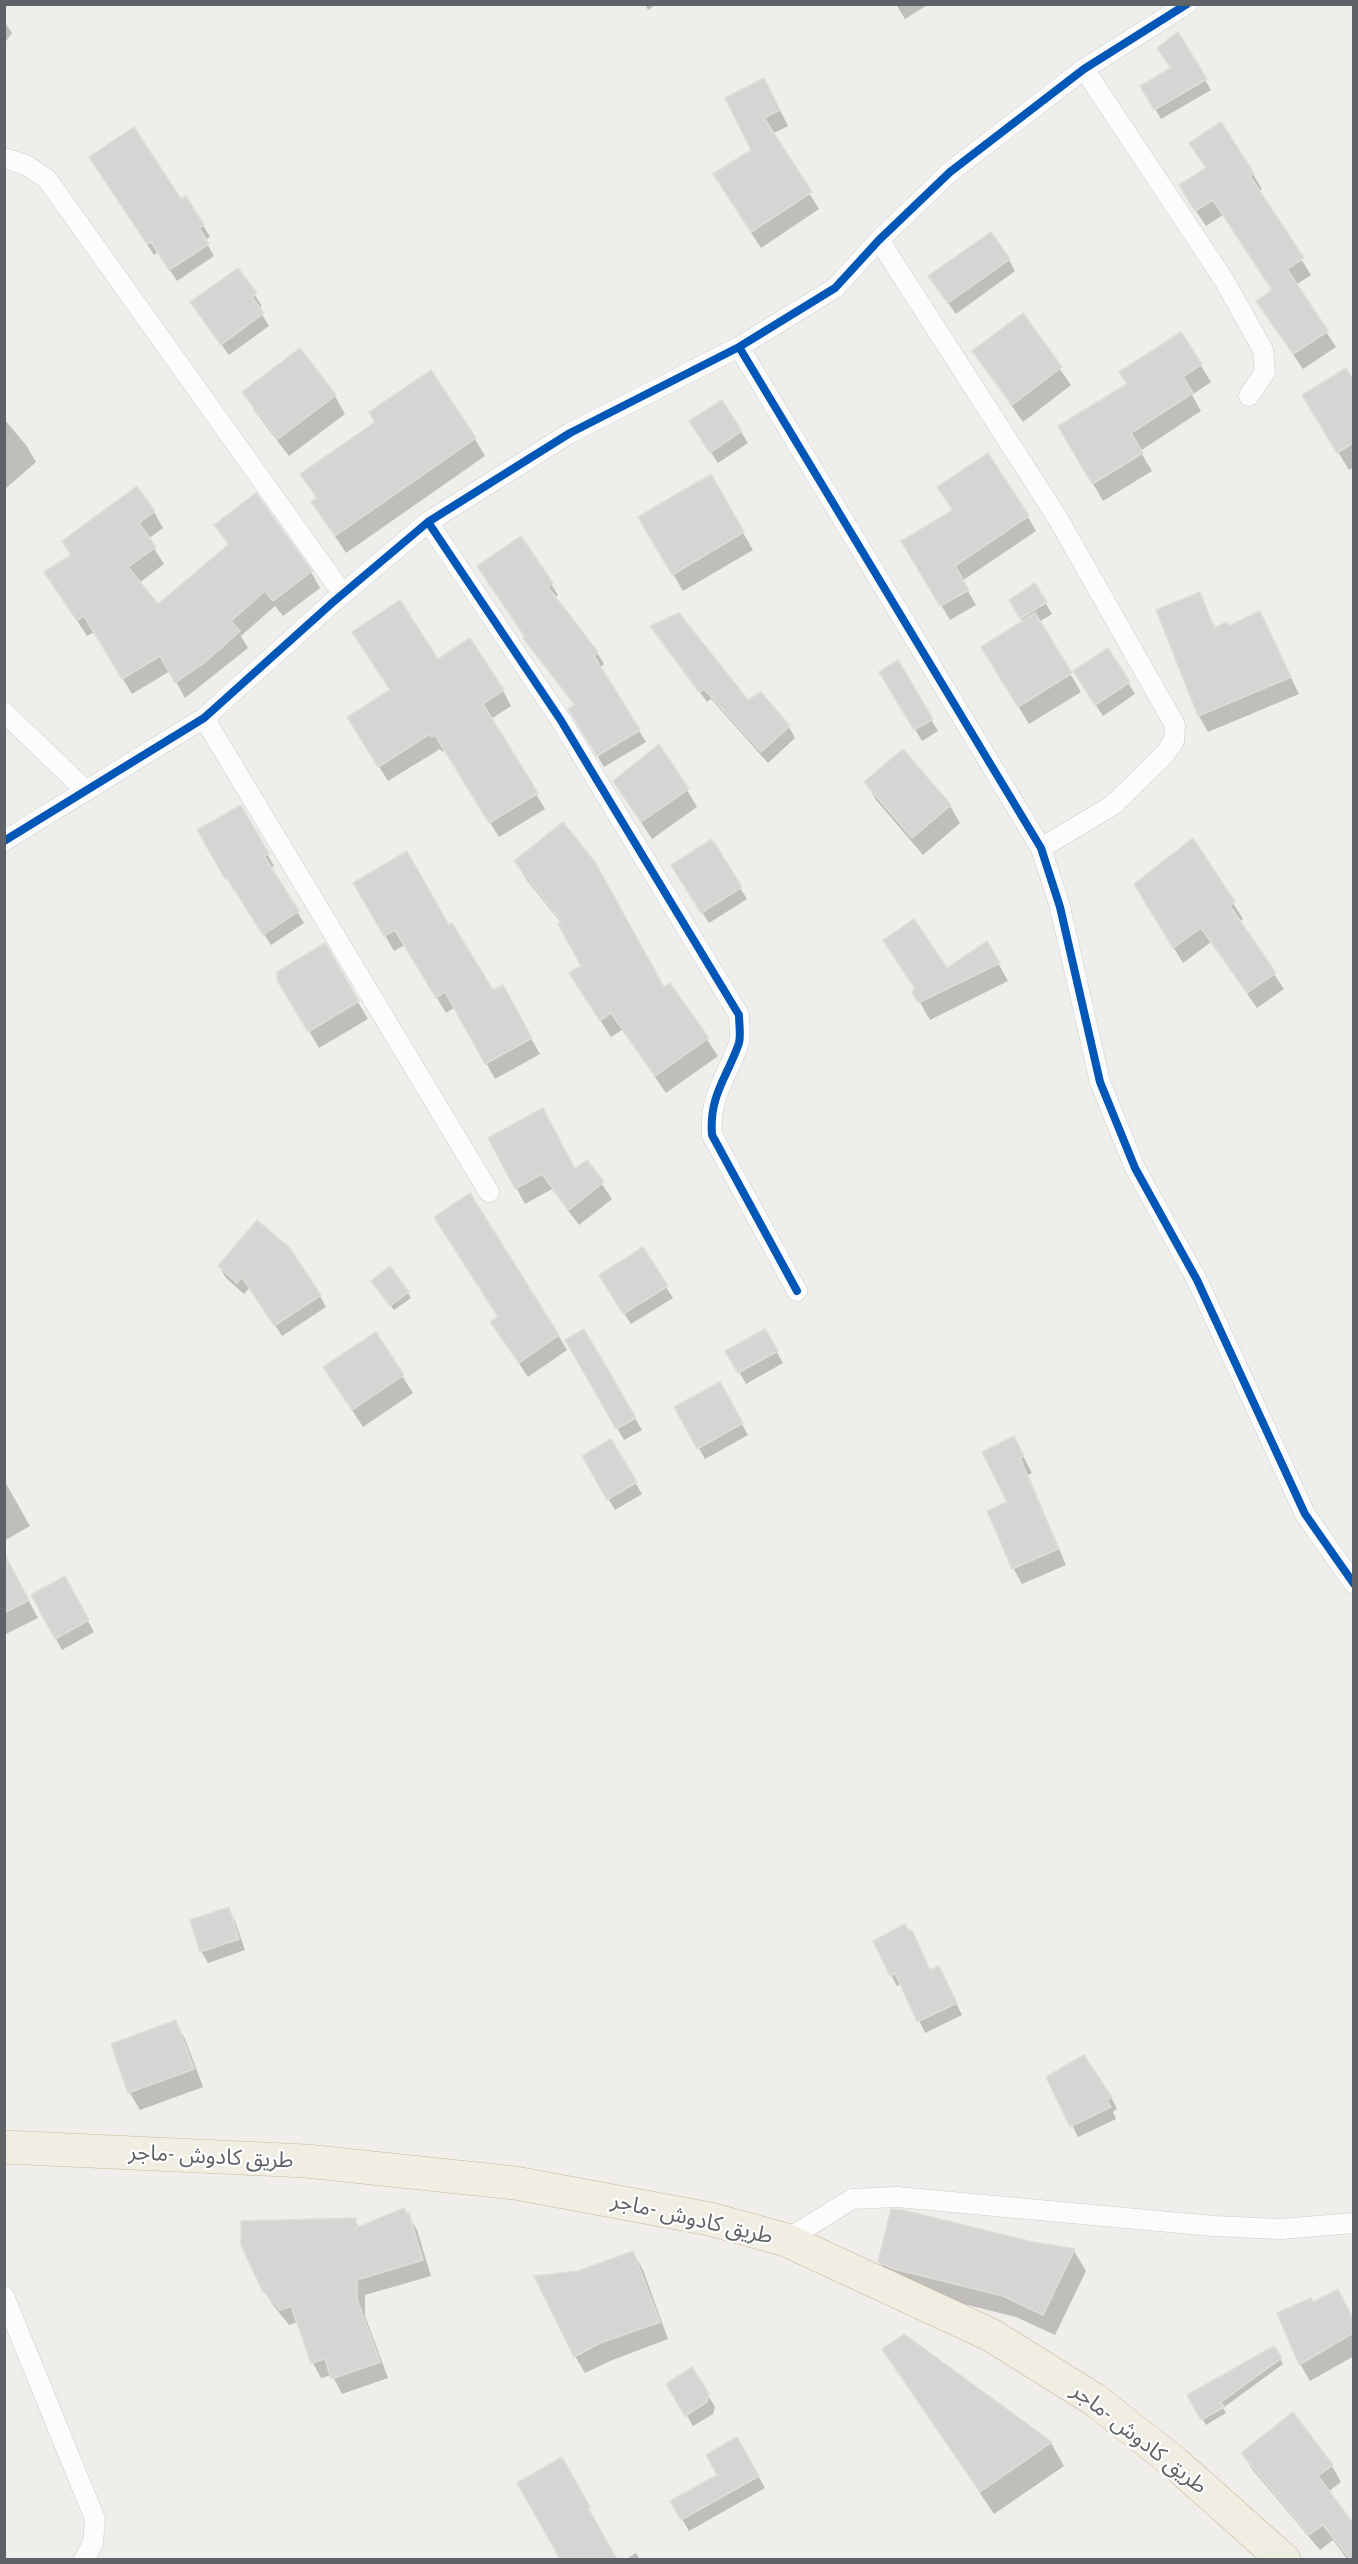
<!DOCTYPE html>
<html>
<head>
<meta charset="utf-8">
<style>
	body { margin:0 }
	#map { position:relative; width:1358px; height:2564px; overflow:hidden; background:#efeeea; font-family:"PT Sans Narrow",sans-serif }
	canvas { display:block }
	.frame { position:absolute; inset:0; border:6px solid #5f6368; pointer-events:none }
</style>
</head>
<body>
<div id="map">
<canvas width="1358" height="2564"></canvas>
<div class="frame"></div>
</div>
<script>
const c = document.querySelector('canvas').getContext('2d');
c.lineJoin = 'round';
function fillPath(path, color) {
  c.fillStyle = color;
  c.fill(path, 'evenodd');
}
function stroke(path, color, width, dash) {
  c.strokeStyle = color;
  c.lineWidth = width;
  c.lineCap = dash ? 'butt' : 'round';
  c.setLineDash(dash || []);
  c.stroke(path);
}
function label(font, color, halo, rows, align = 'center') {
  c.font = font + ' "PT Sans Narrow","Noto Sans Arabic",sans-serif';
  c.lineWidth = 4.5;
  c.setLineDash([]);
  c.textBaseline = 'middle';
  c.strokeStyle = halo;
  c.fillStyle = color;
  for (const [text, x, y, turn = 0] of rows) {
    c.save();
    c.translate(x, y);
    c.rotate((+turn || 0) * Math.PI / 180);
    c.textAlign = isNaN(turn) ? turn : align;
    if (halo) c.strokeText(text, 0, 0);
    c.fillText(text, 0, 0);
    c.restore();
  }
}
fillPath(new Path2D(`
	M 645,4 L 656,4 L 648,10 Z
	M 896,4 L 929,4 L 905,19 Z
	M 4,21 L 12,33 L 4,44 Z
	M 1177,34 L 1211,90 L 1161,119 L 1142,86 L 1172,69 Z
	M 773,96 L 788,126 L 772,134 L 819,209 L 761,248 L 724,191 L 753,150 L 727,99 Z
	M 98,169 L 181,201 L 203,225 L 210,237 L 205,240 L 214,256 L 177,281 L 158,252 L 154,255 Z
	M 1253,174 L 1262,189 L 1259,191 L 1311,275 L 1296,285 L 1336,347 L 1303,369 L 1267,317 L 1273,291 L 1223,215 L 1206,226 L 1190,202 Z
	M 1009,260 L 1015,271 L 956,314 L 937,288 Z
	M 238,270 L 262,306 L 258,308 L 269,326 L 229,355 L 199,314 Z
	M 1022,315 L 1071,385 L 1023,422 L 974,352 Z
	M 1181,334 L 1211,382 L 1192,395 L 1201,411 L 1140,451 L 1152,471 L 1103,501 L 1060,427 L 1128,385 Z
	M 300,350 L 335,396 L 345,414 L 289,456 L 254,410 L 244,392 Z
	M 1346,370 L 1354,383 L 1354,467 L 1349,470 L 1314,413 Z
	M 722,402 L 748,443 L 718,463 L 698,433 Z
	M 4,419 L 26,445 L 36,462 L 4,490 Z
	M 475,439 L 485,456 L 346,553 L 313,503 L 318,500 L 302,474 Z
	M 710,476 L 753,550 L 683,591 L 640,517 Z
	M 947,502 L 1028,517 L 1036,531 L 962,581 L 976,605 L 950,620 L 903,541 L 954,511 Z
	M 154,512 L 163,528 L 148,539 L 164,564 L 139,583 L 157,607 L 229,546 L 216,525 L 311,572 L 320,588 L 283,616 L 275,606 L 241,636 L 248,648 L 185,698 L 170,671 L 132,694 L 94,632 L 87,636 L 46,573 Z
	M 479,567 L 551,584 L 558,595 L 554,598 L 597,653 L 604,664 L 600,668 L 646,742 L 604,767 L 570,710 L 575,706 L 532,650 L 526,638 Z
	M 1035,585 L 1052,614 L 1039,622 L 1081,692 L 1029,724 L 993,665 L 1023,622 L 1011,601 Z
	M 1199,594 L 1216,629 L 1229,627 L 1259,613 L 1299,694 L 1208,732 L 1199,716 L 1158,610 Z
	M 652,627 L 748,702 L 789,727 L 795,738 L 768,763 L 711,699 L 707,702 Z
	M 1108,650 L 1135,694 L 1103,716 L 1082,683 Z
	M 438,661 L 503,691 L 511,706 L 491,719 L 545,809 L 499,837 L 445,750 L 442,752 L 440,749 L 388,781 L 358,733 Z
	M 897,662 L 938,731 L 922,741 L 881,672 Z
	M 615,782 L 687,790 L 697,807 L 652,839 Z
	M 866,782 L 950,806 L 960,823 L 923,855 L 876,800 Z
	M 240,807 L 274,866 L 270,868 L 304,923 L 271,945 L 234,888 L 233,889 L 199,830 Z
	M 1193,840 L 1243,919 L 1239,922 L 1284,989 L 1257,1008 L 1211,942 L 1183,963 L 1145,900 Z
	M 516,862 L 664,989 L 670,985 L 718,1056 L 666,1093 L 622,1030 L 611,1037 L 581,991 L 584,966 L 562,924 L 526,879 Z
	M 680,877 L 740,888 L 747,899 L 709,923 Z
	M 355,883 L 449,927 L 492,992 L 502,987 L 540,1054 L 495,1079 L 455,1007 L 446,1013 L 405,945 L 394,951 Z
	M 987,943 L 1008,981 L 930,1020 L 914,992 Z
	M 324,945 L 368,1019 L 319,1048 L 279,980 Z
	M 490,1139 L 575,1171 L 587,1162 L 612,1199 L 579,1225 L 552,1189 L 525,1204 Z
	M 219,1266 L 320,1296 L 326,1307 L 282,1336 L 250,1287 L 244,1294 L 226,1278 Z
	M 376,1286 L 408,1293 L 411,1298 L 394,1310 Z
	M 607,1287 L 666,1287 L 673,1298 L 631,1324 Z
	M 492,1323 L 558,1335 L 567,1350 L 528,1377 Z
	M 584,1331 L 642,1430 L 624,1440 L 567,1341 Z
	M 765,1331 L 783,1363 L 746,1384 L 727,1351 Z
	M 375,1334 L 413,1393 L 363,1427 L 335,1384 Z
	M 720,1384 L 748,1435 L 705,1459 L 676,1408 Z
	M 611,1441 L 642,1494 L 615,1510 L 584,1457 Z
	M 984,1453 L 1022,1454 L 1032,1473 L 1028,1475 L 1066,1565 L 1022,1584 L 1013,1568 L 1009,1503 Z
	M 4,1480 L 30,1526 L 4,1541 Z
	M 4,1555 L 38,1618 L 4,1635 Z
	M 64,1578 L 94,1632 L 62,1650 L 33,1596 Z
	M 228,1909 L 235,1921 L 245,1950 L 208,1963 L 201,1951 Z
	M 905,1926 L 930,1972 L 945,1980 L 962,2015 L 925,2033 L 902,1984 L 897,1986 L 891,1975 Z
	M 175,2022 L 185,2039 L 203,2087 L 140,2110 L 130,2093 L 112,2045 Z
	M 1048,2078 L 1111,2097 L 1117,2109 L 1113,2112 L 1116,2119 L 1078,2137 Z
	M 408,2215 L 417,2230 L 431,2276 L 365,2295 L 365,2316 L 388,2378 L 342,2394 L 332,2375 L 321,2378 L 313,2363 L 298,2322 L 289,2325 L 273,2305 L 263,2289 L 355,2220 L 359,2228 Z
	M 1033,2244 L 1074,2251 L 1086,2271 L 1055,2335 L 1016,2317 L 907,2290 L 892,2283 L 880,2262 Z
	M 633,2252 L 643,2270 L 668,2339 L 610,2361 L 585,2373 L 575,2356 L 578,2273 Z
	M 1347,2308 L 1354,2320 L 1354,2356 L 1310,2381 L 1300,2364 Z
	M 904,2336 L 1051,2443 L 1064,2466 L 994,2514 L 884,2350 Z
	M 1273,2348 L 1283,2364 L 1223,2408 L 1226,2413 L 1206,2425 L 1189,2396 Z
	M 692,2369 L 715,2407 L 713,2414 L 693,2426 L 668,2384 Z
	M 737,2439 L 765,2488 L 689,2531 L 672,2502 L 719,2475 Z
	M 1243,2453 L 1332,2466 L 1341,2482 L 1328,2492 L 1351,2522 L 1354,2520 L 1354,2560 L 1348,2560 L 1333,2540 L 1320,2550 L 1252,2469 Z
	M 570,2474 L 616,2560 L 566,2560 L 557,2545 Z
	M 636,2553 L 640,2560 L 625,2560 Z`), '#0003');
const building = new Path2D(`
	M 1178,32 L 1207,79 L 1154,110 L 1140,86 L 1171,68 L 1157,48 Z
	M 764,78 L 780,110 L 764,118 L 812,192 L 751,232 L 713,174 L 751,150 L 725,98 Z
	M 1221,122 L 1254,173 L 1250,176 L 1304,258 L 1287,269 L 1328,331 L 1293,354 L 1256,301 L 1272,290 L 1213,200 L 1195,211 L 1179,185 L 1206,168 L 1189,143 Z
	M 134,127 L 181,199 L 186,196 L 204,225 L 199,228 L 209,244 L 169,270 L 151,242 L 147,244 L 89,157 Z
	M 991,232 L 1010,259 L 948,303 L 928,276 Z
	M 238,268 L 257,293 L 252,297 L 264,313 L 221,345 L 190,302 Z
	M 1023,313 L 1062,367 L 1012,405 L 972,351 Z
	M 1181,332 L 1202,364 L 1183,377 L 1193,393 L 1131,433 L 1143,453 L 1092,484 L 1058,426 L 1127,384 L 1119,372 Z
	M 300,348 L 336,395 L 278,439 L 242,392 Z
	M 1346,368 L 1353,380 L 1353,443 L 1337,453 L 1302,395 Z
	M 431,370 L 476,438 L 335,536 L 311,502 L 317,498 L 300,474 L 375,422 L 369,412 Z
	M 722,400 L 742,431 L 710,453 L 689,421 Z
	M 988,453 L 1029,516 L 955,566 L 969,590 L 940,606 L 901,541 L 953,510 L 937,487 Z
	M 711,474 L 744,532 L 672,575 L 638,517 Z
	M 137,486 L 155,511 L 139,523 L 156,547 L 128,567 L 158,604 L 229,544 L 214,525 L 256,493 L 312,571 L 273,601 L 265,591 L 231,621 L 240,631 L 204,663 L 175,683 L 160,656 L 122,679 L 84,616 L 77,621 L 44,572 L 71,555 L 62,541 Z
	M 521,536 L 553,583 L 548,587 L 598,652 L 594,656 L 640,730 L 597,756 L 568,709 L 575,705 L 523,638 L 525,637 L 477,566 Z
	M 1035,583 L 1047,602 L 1020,619 L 1009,600 Z
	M 1200,592 L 1214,628 L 1227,622 L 1229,626 L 1260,611 L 1291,677 L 1198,716 L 1156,610 Z
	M 400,600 L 438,659 L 470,638 L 504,690 L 483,704 L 538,793 L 489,823 L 435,735 L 432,737 L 430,734 L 378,767 L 347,717 L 390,690 L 352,632 Z
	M 679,613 L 748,700 L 761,692 L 790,726 L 761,752 L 704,689 L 699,692 L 650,626 Z
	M 1035,613 L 1072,673 L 1018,707 L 981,647 Z
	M 1108,648 L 1130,682 L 1095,705 L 1073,671 Z
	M 898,660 L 933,719 L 914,730 L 879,672 Z
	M 659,744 L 689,789 L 641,822 L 613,781 Z
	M 903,749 L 951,805 L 912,838 L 864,782 Z
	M 241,805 L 269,854 L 264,856 L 299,911 L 263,935 L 227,878 L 225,879 L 197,830 Z
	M 563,822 L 595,862 L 664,987 L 670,983 L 709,1038 L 655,1076 L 611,1013 L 600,1021 L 569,973 L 581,966 L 558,924 L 562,922 L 514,861 Z
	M 1193,838 L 1235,902 L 1230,906 L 1276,973 L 1247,993 L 1201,928 L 1173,948 L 1134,884 Z
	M 712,839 L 742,887 L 701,913 L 671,865 Z
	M 407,851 L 449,925 L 452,923 L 493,990 L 503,985 L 532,1038 L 485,1064 L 445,992 L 436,998 L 395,930 L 384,936 L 353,883 Z
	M 914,919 L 947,968 L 987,941 L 1000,963 L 918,1003 L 912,992 L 915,989 L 883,940 Z
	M 325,943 L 359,1001 L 308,1032 L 277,980 L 277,972 Z
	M 543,1108 L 575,1169 L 587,1160 L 604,1182 L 569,1210 L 542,1174 L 515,1189 L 488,1138 Z
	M 470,1193 L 559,1335 L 519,1363 L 490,1322 L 498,1317 L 434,1217 Z
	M 257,1220 L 289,1247 L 321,1295 L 274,1326 L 242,1277 L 237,1283 L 218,1266 Z
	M 643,1247 L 668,1286 L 623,1314 L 599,1275 Z
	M 390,1266 L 409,1292 L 390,1306 L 371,1281 Z
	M 584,1329 L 636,1418 L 616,1429 L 565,1340 Z
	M 765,1329 L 778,1351 L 738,1373 L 725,1351 Z
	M 376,1332 L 404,1375 L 352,1410 L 323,1367 Z
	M 720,1382 L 743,1423 L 697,1449 L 674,1407 Z
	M 1014,1436 L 1024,1456 L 1020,1458 L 1058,1549 L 1012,1569 L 987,1511 L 1007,1502 L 982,1452 Z
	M 611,1439 L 637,1482 L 607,1500 L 582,1456 Z
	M 4,1553 L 29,1600 L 4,1613 Z
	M 65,1576 L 89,1620 L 55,1639 L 31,1595 Z
	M 229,1907 L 239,1939 L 200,1952 L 190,1920 Z
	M 905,1924 L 909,1931 L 912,1930 L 930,1970 L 939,1966 L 957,2003 L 917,2022 L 895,1973 L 890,1976 L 873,1941 Z
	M 176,2020 L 194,2069 L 128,2093 L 111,2044 Z
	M 1084,2055 L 1112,2097 L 1107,2100 L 1111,2107 L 1070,2127 L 1046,2077 Z
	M 404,2208 L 407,2214 L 409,2213 L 423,2260 L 357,2280 L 357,2299 L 380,2362 L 331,2379 L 325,2359 L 311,2363 L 291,2306 L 280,2310 L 262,2290 L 241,2245 L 241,2221 L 356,2218 L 356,2228 Z
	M 891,2209 L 902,2210 L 1033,2242 L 1075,2249 L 1043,2315 L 1003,2296 L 894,2269 L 878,2262 Z
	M 633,2251 L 660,2322 L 600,2343 L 574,2357 L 534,2276 L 578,2271 Z
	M 1338,2289 L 1353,2319 L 1353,2333 L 1299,2365 L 1277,2313 L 1311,2298 L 1313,2302 Z
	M 904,2334 L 1052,2442 L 980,2492 L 882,2349 Z
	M 1274,2346 L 1282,2358 L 1221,2402 L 1224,2407 L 1201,2420 L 1187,2395 Z
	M 692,2367 L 709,2394 L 707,2402 L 685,2416 L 666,2384 Z
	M 1293,2412 L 1333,2465 L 1318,2476 L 1353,2523 L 1353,2559 L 1350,2559 L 1323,2525 L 1309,2535 L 1241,2453 Z
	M 737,2437 L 759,2476 L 681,2520 L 670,2501 L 717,2475 L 706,2455 Z
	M 562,2457 L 590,2507 L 588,2508 L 617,2559 L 560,2559 L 517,2483 Z`);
fillPath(building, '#d6d5d3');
stroke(building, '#deddd9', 1.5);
const street = new Path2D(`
	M 1084,69 L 1224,280 L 1263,350 L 1265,372 L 1249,396
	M 4,158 L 26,165 L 47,179 L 343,594
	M 879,240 L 1057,517 L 1175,725 L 1174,741 L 1165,754 L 1113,805 L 1041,848
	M 739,347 L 1041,848 L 1060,907 L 1100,1082 L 1135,1168 L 1197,1280 L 1305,1514 L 1354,1584
	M 428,522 L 560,719 L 739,1015 C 739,1024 741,1035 739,1043 C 727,1078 709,1095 712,1135 L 797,1291
	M 4,712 L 86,791
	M 204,718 L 489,1192
	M 4,841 L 204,718 L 332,603 L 428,522 L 570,433 L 739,347 L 835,288 L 879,240 L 950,172 L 1084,69 L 1187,4
	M 786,2240 L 852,2199 L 897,2197 L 1213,2226 L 1281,2229 L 1354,2223
	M 4,2296 L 95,2519 L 93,2543 L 84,2560`);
const highway = new Path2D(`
	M 4,2147 L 306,2161 L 515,2183 L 710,2219 L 786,2240 L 991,2335 L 1095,2400 L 1175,2463 L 1284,2560`);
stroke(street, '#cbcccc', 21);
stroke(highway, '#c8b996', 34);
stroke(street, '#fdfcfc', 20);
stroke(highway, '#f0ede3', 33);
stroke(new Path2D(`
	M 739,347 L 1041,848 L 1060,907 L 1100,1082 L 1135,1168 L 1197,1280 L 1305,1514 L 1354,1584
	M 428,522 L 560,719 L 739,1015 C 739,1024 741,1035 739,1043 C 727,1078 709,1095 712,1135 L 797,1291
	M 4,841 L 204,718 L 332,603 L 428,522 L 570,433 L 739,347 L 835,288 L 879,240 L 950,172 L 1084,69 L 1187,4`), '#0057b8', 8);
label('22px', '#5f6368', '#fff', [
	["طريق كادوش -ماجر",211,2157,3],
	["طريق كادوش -ماجر",692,2219,13],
	["طريق كادوش -ماجر",1139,2439,38]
]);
</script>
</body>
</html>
